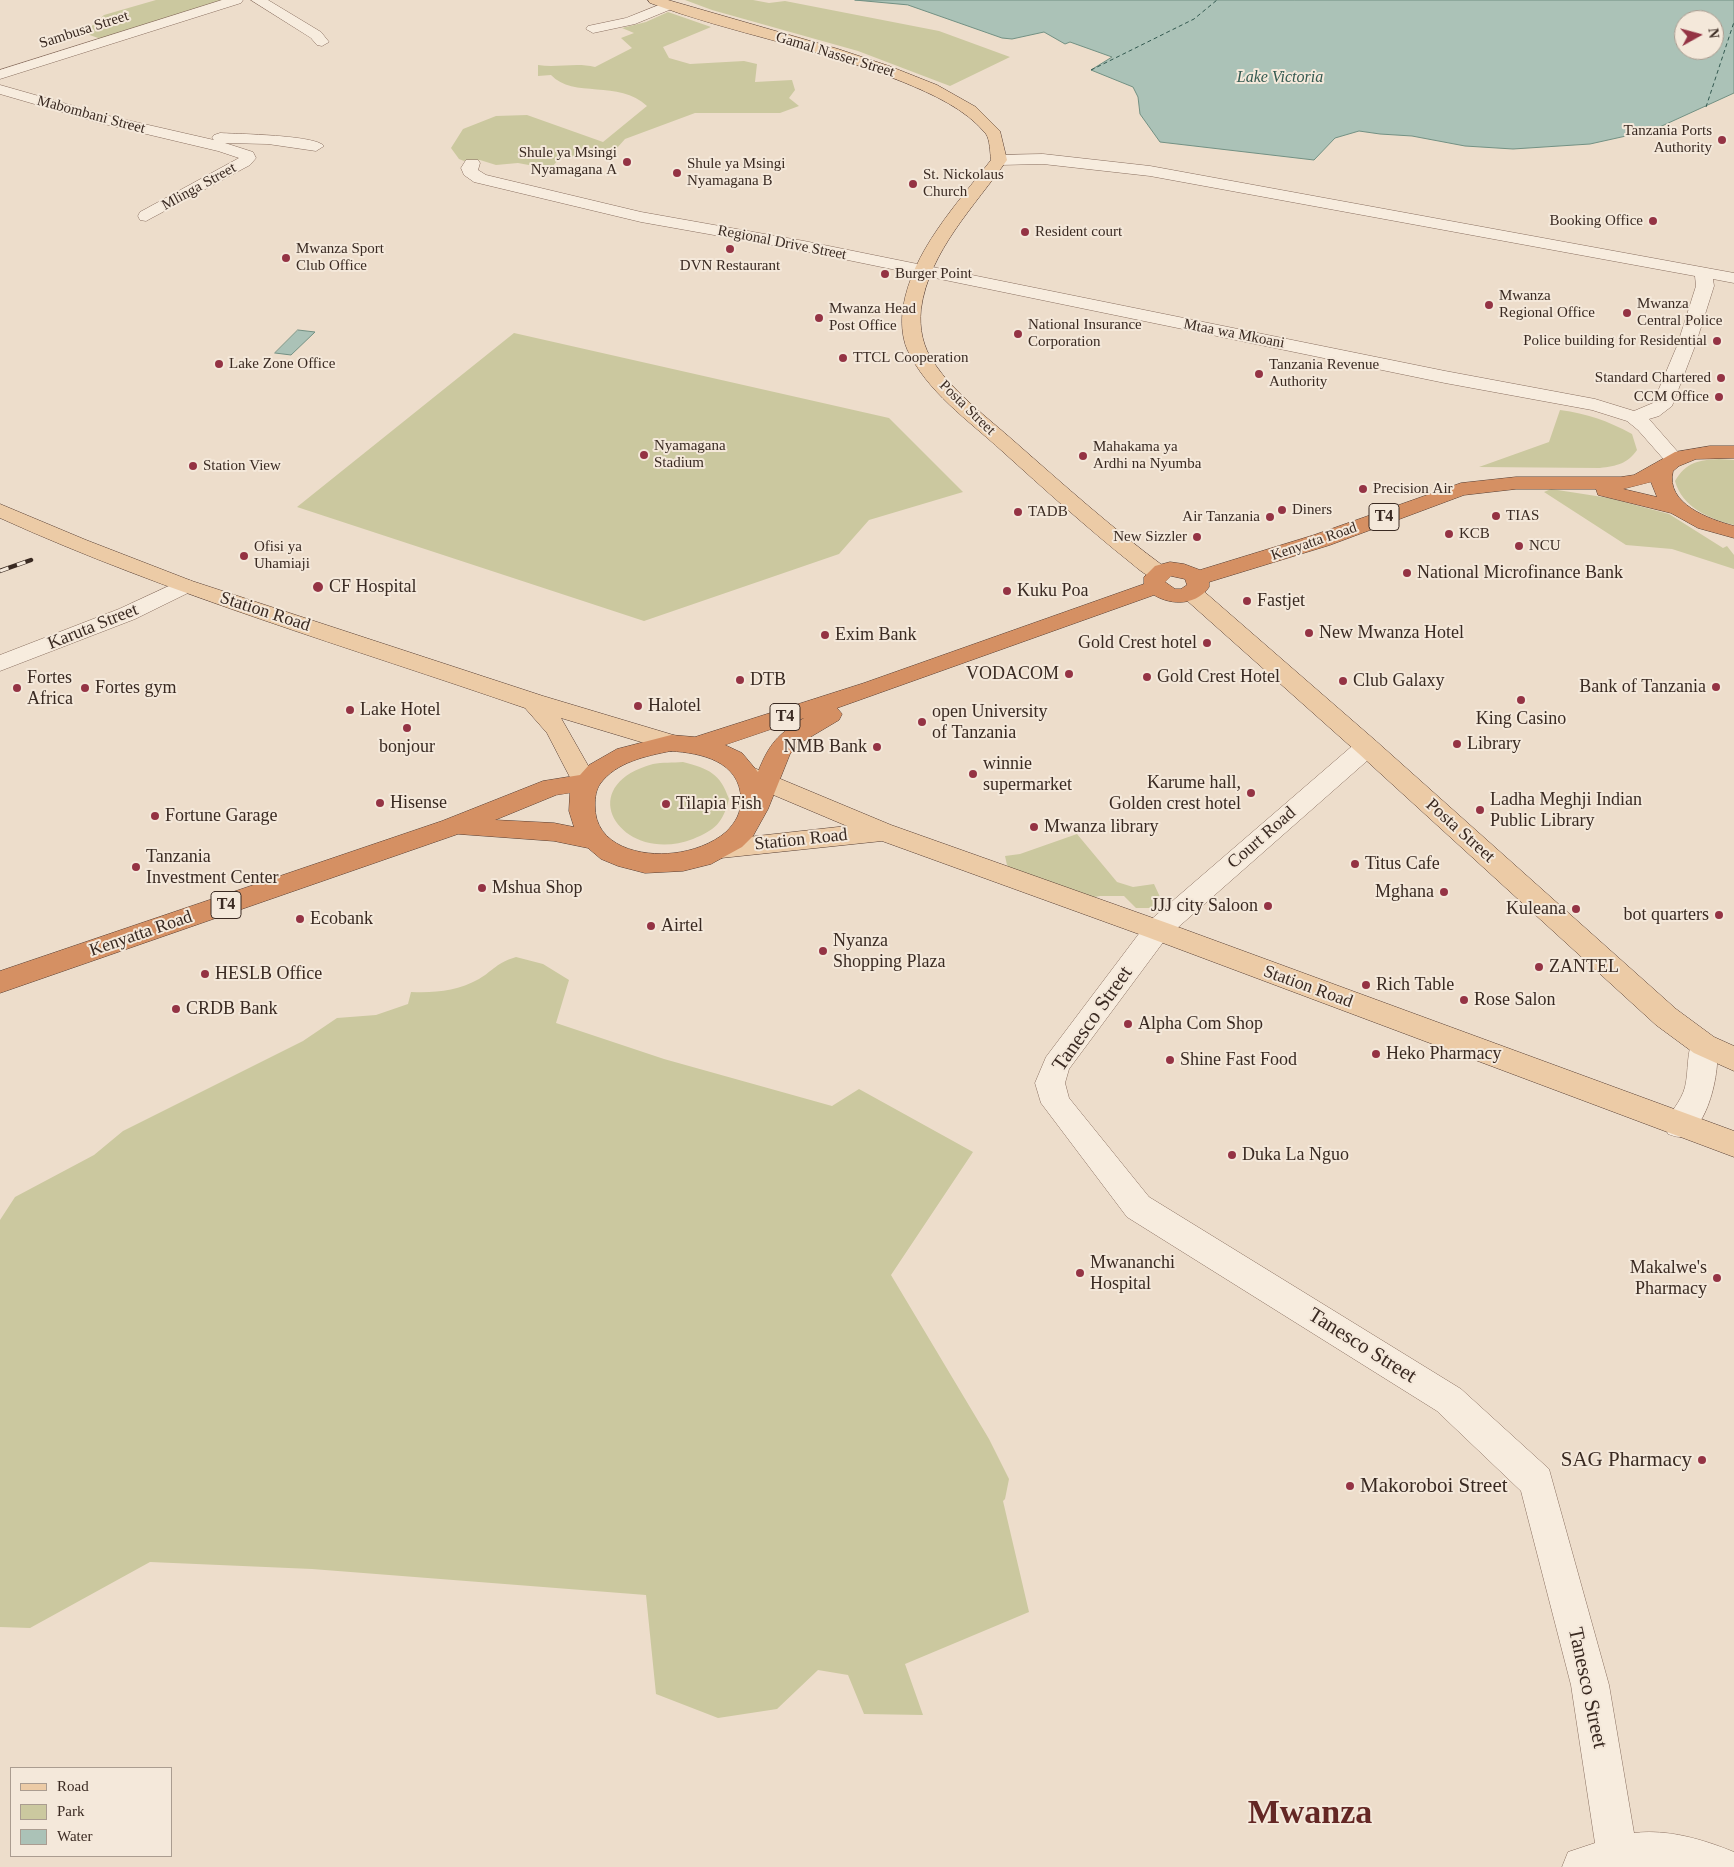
<!DOCTYPE html>
<html>
<head>
<meta charset="utf-8">
<style>
	body { margin:0 }
	#map { position:relative; width:1734px; height:1867px; overflow:hidden; background:#edddcb; font-family:Georgia,serif }
	canvas { display:block }
	.legend { position:absolute; left:10px; top:1767px; width:162px; height:90px; box-sizing:border-box; background:#f4e8da; border:1px solid #aa9c90; margin:0; padding:6px 9px; list-style:none; font-size:15px; color:#3a2a22 }
	.legend li { display:flex; align-items:center; gap:10px; height:25px }
	.legend b { width:25px; border:1px solid #aa9c90 }
	.north { position:absolute; left:1674px; top:10px; width:50px; height:50px; box-sizing:border-box; background:#f4e8da; border:1px solid #aa9c90; border-radius:50%; rotate:83deg; font-size:14px; font-weight:700; line-height:20px; text-align:center; color:#3a2a22 }
	.north::after { content:''; display:block; margin:auto; width:18px; height:22px; background:#943344; clip-path:polygon(50% 0,100% 100%,50% 72%,0 100%) }
</style>
</head>
<body>
<div id="map">
<canvas width="1734" height="1867"></canvas>
<ul class="legend">
<li><b style="height:6px;background:#eccba6"></b>Road</li>
<li><b style="height:14px;background:#cbc89f"></b>Park</li>
<li><b style="height:14px;background:#abc2b7"></b>Water</li>
</ul>
<div class="north">N</div>
</div>
<script>
const c = document.querySelector('canvas').getContext('2d');
c.lineJoin = 'round';
function fillPath(path, color) {
  c.fillStyle = color;
  c.fill(path, 'evenodd');
}
function stroke(path, color, width, dash) {
  c.strokeStyle = color;
  c.lineWidth = width;
  c.lineCap = dash ? 'butt' : 'round';
  c.setLineDash(dash || []);
  c.stroke(path);
}
function label(font, color, halo, rows, align = 'center') {
  c.font = font + ' Georgia,serif';
  c.lineWidth = 4;
  c.setLineDash([]);
  c.textBaseline = 'middle';
  c.strokeStyle = halo;
  c.fillStyle = color;
  for (const [text, x, y, turn = 0] of rows) {
    c.save();
    c.translate(x, y);
    c.rotate((+turn || 0) * Math.PI / 180);
    c.textAlign = isNaN(turn) ? turn : align;
    if (halo) c.strokeText(text, 0, 0);
    c.fillText(text, 0, 0);
    c.restore();
  }
}
fillPath(new Path2D(`
	M 156,0 L 223,0 L 101,39 L 84,33 L 104,15 Z
	M 685,0 L 753,0 L 769,3 L 785,1 L 939,31 L 1010,57 L 950,86 L 858,51 L 712,10 Z
	M 668,12 L 711,27 L 663,47 L 669,58 L 690,64 L 744,61 L 757,64 L 755,82 L 792,80 L 795,90 L 789,98 L 799,106 L 780,113 L 695,113 L 625,139 L 617,148 C 597,150 580,158 560,158 L 550,169 L 518,163 L 496,165 L 480,160 L 464,161 L 459,159 L 451,148 L 463,129 L 496,116 L 527,115 L 603,142 L 647,106 C 619,79 573,99 551,75 L 538,76 L 538,65 C 558,68 576,62 595,67 L 632,48 L 621,38 L 634,33 L 622,28 L 646,22 Z
	M 514,333 L 889,418 L 963,492 L 869,520 L 839,554 L 644,621 L 297,507 Z
	M 1560,410 C 1588,414 1606,420 1632,434 L 1637,450 C 1627,464 1617,466 1600,468 L 1479,467 L 1549,442 Z
	M 1719,459 L 1734,460 L 1734,525 C 1709,519 1682,507 1675,481 C 1686,462 1699,460 1719,459 Z
	M 1551,489 L 1609,498 L 1669,514 L 1723,548 L 1727,546 L 1734,555 L 1734,569 L 1672,549 L 1626,545 L 1544,492 Z
	M 683,762 C 709,769 720,773 729,799 C 723,823 715,830 693,839 C 623,866 569,787 653,764 C 662,762 673,763 683,762 Z
	M 1077,834 L 1117,882 L 1133,887 L 1154,884 L 1160,897 L 1153,908 L 1136,908 L 1124,896 L 1100,896 L 1079,900 L 1017,875 L 1007,865 L 1005,856 L 1020,854 Z
	M 516,957 L 543,964 L 569,980 L 556,1023 L 664,1059 L 832,1106 L 859,1089 L 973,1152 L 891,1275 L 989,1439 L 1009,1479 L 1005,1499 L 1003,1501 L 1029,1612 L 905,1664 L 923,1715 L 864,1714 L 848,1675 L 818,1670 L 777,1709 L 718,1718 L 656,1694 L 646,1595 L 312,1569 L 150,1562 L 30,1628 L 0,1627 L 0,1220 L 15,1197 L 94,1155 L 123,1131 L 303,1041 L 337,1018 L 376,1015 L 408,1004 L 411,992 C 436,993 457,991 479,979 C 494,970 496,963 516,957 Z`), '#cbc89f');
const water = new Path2D(`
	M 855,0 L 1734,0 L 1734,93 L 1653,130 L 1590,144 L 1513,149 L 1465,146 L 1412,136 L 1380,134 L 1359,131 L 1335,138 L 1314,160 L 1160,142 L 1140,114 L 1138,97 L 1133,87 L 1091,70 L 1112,57 L 1070,42 L 1065,44 L 1044,32 L 1012,39 L 1002,38 L 908,5 ZM 1684,20 L 1714,20 L 1714,50 L 1684,50 Z
	M 298,330 L 315,332 L 291,355 L 275,353 Z`);
fillPath(water, '#abc2b7');
stroke(water, '#729083', 1);
stroke(new Path2D(`
	M 1091,70 L 1194,19 L 1217,0
	M 1706,107 L 1734,22`), '#335950', 1, [4, 3]);
const minor = new Path2D(`
	M 222,0 L 243,0 L 241,3 L 0,79 L 0,70 Z
	M 251,0 L 268,0 L 321,32 L 329,42 L 322,46 L 317,45 L 311,38 Z
	M 669,1 L 676,5 L 674,8 L 635,24 L 593,33 L 586,29 L 588,26 L 626,18 Z
	M 0,85 L 109,116 L 214,140 L 212,138 L 214,135 L 220,133 C 237,134 316,135 324,146 L 316,151 L 268,144 L 225,143 L 253,152 L 256,158 L 250,165 L 146,221 L 140,220 L 138,216 L 140,212 L 239,158 L 218,151 L 100,123 L 0,94 Z
	M 1043,154 L 1150,166 L 1734,273 L 1734,283 L 1713,279 L 1714,286 L 1695,346 L 1672,406 L 1659,416 L 1649,419 L 1684,459 L 1681,463 L 1674,465 L 1667,463 L 1638,430 L 1627,421 L 1592,410 L 1445,383 L 804,251 L 641,222 L 474,182 L 464,175 L 461,168 L 466,160 L 478,160 L 480,163 L 478,170 L 486,175 L 641,212 L 804,241 L 1445,371 L 1595,399 L 1634,411 L 1653,403 L 1677,346 L 1696,286 L 1695,276 L 1150,176 L 1043,164 L 999,165 L 991,160 L 999,155 Z
	M 184,579 L 192,581 L 195,586 L 192,591 L 135,619 L 0,671 L 0,655 L 119,609 Z
	M 1367,739 L 1376,741 L 1379,747 L 1376,753 L 1167,937 L 1069,1069 L 1065,1083 L 1069,1098 L 1149,1197 L 1461,1389 L 1549,1469 L 1609,1685 L 1634,1833 C 1668,1829 1702,1839 1734,1852 L 1734,1867 L 1562,1867 L 1568,1852 L 1595,1843 L 1571,1685 L 1521,1491 L 1437,1411 L 1127,1217 L 1041,1103 L 1035,1083 L 1046,1057 L 1147,923 L 1358,741 Z
	M 1704,1034 L 1714,1037 C 1725,1058 1708,1136 1680,1137 C 1676,1137 1671,1135 1668,1134 L 1664,1125 C 1670,1112 1681,1102 1685,1087 C 1689,1070 1686,1052 1694,1037 Z`);
const major = new Path2D(`
	M 648,0 L 668,0 L 838,49 L 889,66 L 937,85 L 976,107 L 1000,131 L 1007,160 C 975,206 929,251 921,309 C 919,329 923,347 934,363 C 955,394 987,417 1015,442 C 1064,485 1113,529 1166,568 L 1169,573 L 1166,578 C 1151,581 1142,572 1131,563 C 1086,527 1044,489 1002,451 C 968,420 927,392 907,349 C 902,337 901,321 903,308 C 912,251 957,204 991,160 C 990,152 990,140 986,134 C 966,109 932,94 903,82 C 821,48 733,34 650,3 Z
	M 0,504 L 86,540 L 192,581 L 543,696 L 680,737 L 683,743 L 680,749 L 671,751 L 561,718 L 598,783 L 594,789 L 585,792 L 576,789 L 547,733 L 525,708 C 349,647 170,595 0,518 Z
	M 1192,586 L 1200,588 L 1376,741 L 1676,1009 L 1714,1037 L 1734,1046 L 1734,1071 L 1694,1053 L 1656,1025 L 1358,753 L 1184,598 L 1181,593 L 1184,588 Z
	M 747,765 L 891,825 L 1167,923 L 1734,1131 L 1734,1157 L 1147,937 L 882,841 L 721,858 L 712,856 L 708,849 L 712,842 L 721,840 L 847,826 L 738,780 L 734,774 L 738,768 Z`);
const highway = new Path2D(`
	M 1710,446 L 1734,446 L 1734,458 L 1696,459 L 1679,466 L 1673,471 C 1665,504 1709,519 1734,526 L 1734,538 L 1698,528 L 1671,513 L 1598,495 L 1596,489 L 1516,489 L 1464,495 L 1330,545 L 1209,582 L 1209,587 C 1197,605 1172,606 1154,595 L 837,708 L 842,714 L 839,720 L 802,742 L 790,754 L 768,809 L 753,836 L 742,847 L 711,864 L 683,871 L 645,873 L 618,866 L 601,859 L 588,848 L 554,841 L 458,834 L 0,993 L 0,971 L 442,821 L 543,781 L 580,775 L 589,765 L 617,749 L 671,735 L 695,737 L 864,683 L 1144,584 L 1144,577 L 1155,566 L 1170,562 L 1184,564 L 1200,570 L 1314,535 L 1461,483 L 1516,477 L 1621,477 L 1634,475 L 1675,452 ZM 1651,482 L 1657,497 L 1623,489 ZM 1171,576 L 1185,579 L 1187,585 L 1181,589 L 1175,589 L 1165,582 ZM 804,718 C 778,734 769,744 758,772 L 742,753 L 725,745 ZM 671,751 C 701,753 740,761 741,799 C 741,813 736,822 726,832 C 712,844 692,851 674,853 C 642,857 594,847 595,805 C 595,797 596,790 600,784 C 616,762 646,756 671,751 ZM 570,793 L 569,811 L 574,827 L 554,823 L 495,820 L 556,795 Z`);
stroke(minor, '#896f60', 1);
stroke(major, '#573e33', 1);
stroke(highway, '#573e33', 1);
fillPath(minor, '#f7ecde');
fillPath(major, '#eccba6');
fillPath(highway, '#d59063');
const rail = new Path2D(`
	M 0,571 L 31,560`);
stroke(rail, '#3a2a22', 4.5);
stroke(rail, '#f4e8da', 3, [9]);
for (const [x, y, r, color] of [
	[1722,140,5,"#943344"],
	[627,162,5,"#943344"],
	[677,173,5,"#943344"],
	[913,184,5,"#943344"],
	[1653,221,5,"#943344"],
	[1025,232,5,"#943344"],
	[730,249,5,"#943344"],
	[286,258,5,"#943344"],
	[885,274,5,"#943344"],
	[1489,305,5,"#943344"],
	[1627,313,5,"#943344"],
	[819,318,5,"#943344"],
	[1018,334,5,"#943344"],
	[1717,341,5,"#943344"],
	[843,358,5,"#943344"],
	[219,364,5,"#943344"],
	[1259,374,5,"#943344"],
	[1721,378,5,"#943344"],
	[1719,397,5,"#943344"],
	[644,455,5,"#943344"],
	[1083,456,5,"#943344"],
	[193,466,5,"#943344"],
	[1363,489,5,"#943344"],
	[1282,510,5,"#943344"],
	[1018,512,5,"#943344"],
	[1496,516,5,"#943344"],
	[1270,517,5,"#943344"],
	[1449,534,5,"#943344"],
	[1197,537,5,"#943344"],
	[1519,546,5,"#943344"],
	[244,556,5,"#943344"],
	[1407,573,5,"#943344"],
	[318,587,6,"#943344"],
	[1007,591,5,"#943344"],
	[1247,601,5,"#943344"],
	[1309,633,5,"#943344"],
	[825,635,5,"#943344"],
	[1207,643,5,"#943344"],
	[1069,674,5,"#943344"],
	[1147,677,5,"#943344"],
	[740,680,5,"#943344"],
	[1343,681,5,"#943344"],
	[1716,687,5,"#943344"],
	[17,688,5,"#943344"],
	[85,688,5,"#943344"],
	[1521,700,5,"#943344"],
	[638,706,5,"#943344"],
	[350,710,5,"#943344"],
	[922,722,5,"#943344"],
	[407,728,5,"#943344"],
	[1457,744,5,"#943344"],
	[877,747,5,"#943344"],
	[973,774,5,"#943344"],
	[1251,793,5,"#943344"],
	[380,803,5,"#943344"],
	[666,804,5,"#943344"],
	[1480,810,5,"#943344"],
	[155,816,5,"#943344"],
	[1034,827,5,"#943344"],
	[1355,864,5,"#943344"],
	[136,867,5,"#943344"],
	[482,888,5,"#943344"],
	[1444,892,5,"#943344"],
	[1268,906,5,"#943344"],
	[1576,909,5,"#943344"],
	[1719,915,5,"#943344"],
	[300,919,5,"#943344"],
	[651,926,5,"#943344"],
	[823,951,5,"#943344"],
	[1539,967,5,"#943344"],
	[205,974,5,"#943344"],
	[1366,985,5,"#943344"],
	[1464,1000,5,"#943344"],
	[176,1009,5,"#943344"],
	[1128,1024,5,"#943344"],
	[1376,1054,5,"#943344"],
	[1170,1060,5,"#943344"],
	[1232,1155,5,"#943344"],
	[1080,1273,5,"#943344"],
	[1717,1278,5,"#943344"],
	[1702,1460,5,"#943344"],
	[1350,1486,5,"#943344"]
]) {
  const dot = new Path2D();
  dot.arc(x, y, r, 0, 2 * Math.PI);
  c.fillStyle = color;
  c.fill(dot);
  stroke(dot, '#f4e8da', 2);
}
label('15px', '#3a2a22', '#f4e8da', [
	["Sambusa Street",84,30,-18],
	["Gamal Nasser Street",835,55,17],
	["Mabombani Street",91,115,15],
	["Mlinga Street",199,187,-29],
	["Regional Drive Street",782,243,11],
	["Mtaa wa Mkoani",1234,334,11],
	["Posta Street",967,408,44],
	["Kenyatta Road",1314,542,-19]
]);
label('15px', '#3a2a22', '#f4e8da', [
	["Tanzania Ports",1712,131,"right"],
	["Authority",1712,148,"right"],
	["Shule ya Msingi",617,153,"right"],
	["Nyamagana A",617,170,"right"],
	["Shule ya Msingi",687,164],
	["Nyamagana B",687,181],
	["St. Nickolaus",923,175],
	["Church",923,192],
	["Booking Office",1643,221,"right"],
	["Resident court",1035,232],
	["Mwanza Sport",296,249],
	["Club Office",296,266],
	["DVN Restaurant",730,266,"center"],
	["Burger Point",895,274],
	["Mwanza",1499,296],
	["Regional Office",1499,313],
	["Mwanza",1637,304],
	["Central Police",1637,321],
	["Mwanza Head",829,309],
	["Post Office",829,326],
	["National Insurance",1028,325],
	["Corporation",1028,342],
	["Police building for Residential",1707,341,"right"],
	["TTCL Cooperation",853,358],
	["Lake Zone Office",229,364],
	["Tanzania Revenue",1269,365],
	["Authority",1269,382],
	["Standard Chartered",1711,378,"right"],
	["CCM Office",1709,397,"right"],
	["Nyamagana",654,446],
	["Stadium",654,463],
	["Mahakama ya",1093,447],
	["Ardhi na Nyumba",1093,464],
	["Station View",203,466],
	["Precision Air",1373,489],
	["Diners",1292,510],
	["TADB",1028,512],
	["TIAS",1506,516],
	["Air Tanzania",1260,517,"right"],
	["KCB",1459,534],
	["New Sizzler",1187,537,"right"],
	["NCU",1529,546],
	["Ofisi ya",254,547],
	["Uhamiaji",254,564]
], 'left');
label('italic 16px', '#335950', '#f4e8da', [
	["Lake Victoria",1280,78]
]);
for (const [x, y, w] of [
	[1384,517,30],
	[785,717,30],
	[226,905,30]
]) {
  const box = new Path2D();
  box.roundRect(x - w / 2, y - 13.5, w, 27, 4);
  c.fillStyle = '#f4e8da';
  c.fill(box);
  stroke(box, '#3a2a22', 1);
}
label('bold 16px', '#3a2a22', null, [
	["T4",1384,517],
	["T4",785,717],
	["T4",226,905]
]);
label('18px', '#3a2a22', '#f4e8da', [
	["National Microfinance Bank",1417,573],
	["CF Hospital",329,587],
	["Kuku Poa",1017,591],
	["Fastjet",1257,601],
	["New Mwanza Hotel",1319,633],
	["Exim Bank",835,635],
	["Gold Crest hotel",1197,643,"right"],
	["VODACOM",1059,674,"right"],
	["Gold Crest Hotel",1157,677],
	["Fortes",27,678],
	["Africa",27,699],
	["DTB",750,680],
	["Club Galaxy",1353,681],
	["Bank of Tanzania",1706,687,"right"],
	["Fortes gym",95,688],
	["Halotel",648,706],
	["Lake Hotel",360,710],
	["open University",932,712],
	["of Tanzania",932,733],
	["King Casino",1521,719,"center"],
	["Library",1467,744],
	["bonjour",407,747,"center"],
	["NMB Bank",867,747,"right"],
	["winnie",983,764],
	["supermarket",983,785],
	["Karume hall,",1241,783,"right"],
	["Golden crest hotel",1241,804,"right"],
	["Ladha Meghji Indian",1490,800],
	["Public Library",1490,821],
	["Hisense",390,803],
	["Tilapia Fish",676,804],
	["Fortune Garage",165,816],
	["Mwanza library",1044,827],
	["Tanzania",146,857],
	["Investment Center",146,878],
	["Titus Cafe",1365,864],
	["Mshua Shop",492,888],
	["Mghana",1434,892,"right"],
	["JJJ city Saloon",1258,906,"right"],
	["Kuleana",1566,909,"right"],
	["bot quarters",1709,915,"right"],
	["Ecobank",310,919],
	["Airtel",661,926],
	["Nyanza",833,941],
	["Shopping Plaza",833,962],
	["ZANTEL",1549,967],
	["HESLB Office",215,974],
	["Rich Table",1376,985],
	["Rose Salon",1474,1000],
	["CRDB Bank",186,1009],
	["Alpha Com Shop",1138,1024],
	["Heko Pharmacy",1386,1054],
	["Shine Fast Food",1180,1060],
	["Duka La Nguo",1242,1155],
	["Mwananchi",1090,1263],
	["Hospital",1090,1284],
	["Makalwe's",1707,1268,"right"],
	["Pharmacy",1707,1289,"right"]
], 'left');
label('18px', '#3a2a22', '#f4e8da', [
	["Station Road",265,612,18],
	["Karuta Street",93,627,-22],
	["Posta Street",1460,831,42],
	["Court Road",1262,838,-41],
	["Station Road",801,840,-6],
	["Kenyatta Road",141,934,-19],
	["Station Road",1308,987,20]
]);
label('21px', '#3a2a22', '#f4e8da', [
	["Tanesco Street",1093,1019,-55],
	["Tanesco Street",1362,1346,32],
	["Tanesco Street",1587,1688,78]
]);
label('21px', '#3a2a22', '#f4e8da', [
	["SAG Pharmacy",1692,1460],
	["Makoroboi Street",1360,1486,"left"]
], 'right');
label('bold 34px', '#642724', '#f4e8da', [
	["Mwanza",1310,1814]
]);
</script>
</body>
</html>
